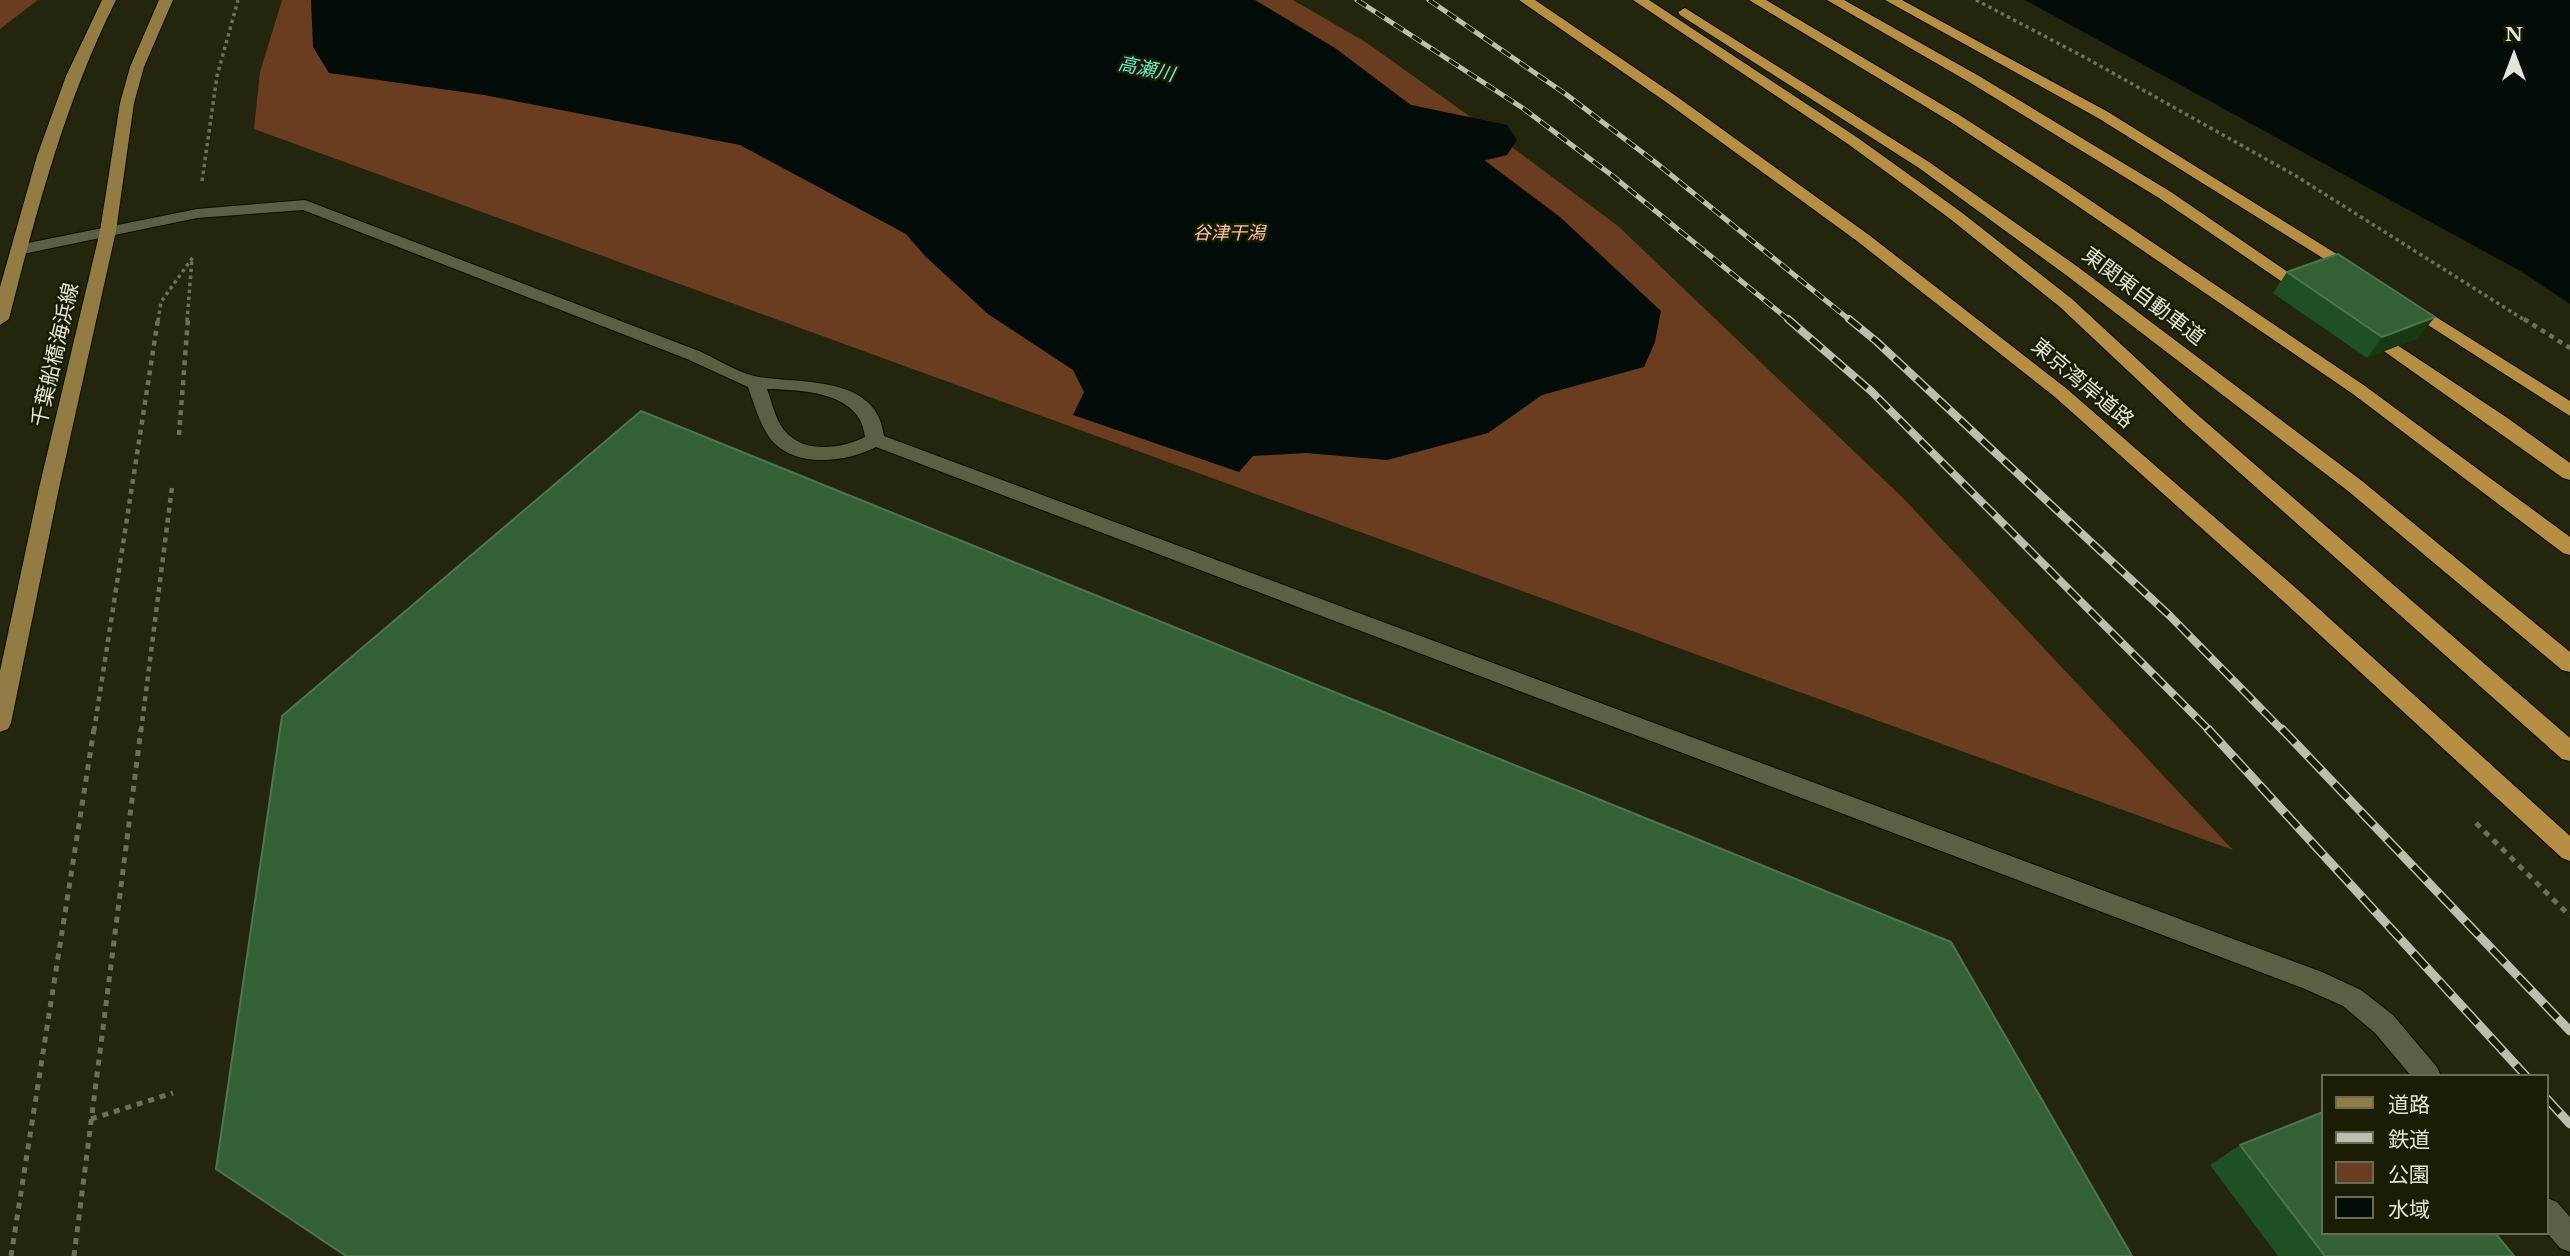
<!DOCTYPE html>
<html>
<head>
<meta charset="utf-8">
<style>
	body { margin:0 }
	#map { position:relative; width:2570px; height:1256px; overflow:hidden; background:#23250c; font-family:"Libre Baskerville","Noto Sans JP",serif }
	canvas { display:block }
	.legend { position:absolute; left:2321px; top:1074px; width:228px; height:161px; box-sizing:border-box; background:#1a1c04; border:2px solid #6a6c58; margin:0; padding:9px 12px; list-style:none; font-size:21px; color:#e3e5d6 }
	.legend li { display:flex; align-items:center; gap:14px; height:35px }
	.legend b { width:35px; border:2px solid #6a6c58 }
	.north { position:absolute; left:2479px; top:21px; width:70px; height:70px; -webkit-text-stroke:5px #1a1c04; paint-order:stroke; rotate:0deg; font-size:19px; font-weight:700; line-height:28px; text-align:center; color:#e3e5d6 }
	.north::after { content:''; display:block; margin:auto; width:24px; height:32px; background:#e3e5d6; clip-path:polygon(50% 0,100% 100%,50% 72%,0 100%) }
</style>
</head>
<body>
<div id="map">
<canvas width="2570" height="1256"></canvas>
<ul class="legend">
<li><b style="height:9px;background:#937c44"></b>道路</li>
<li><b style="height:9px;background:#bdbfae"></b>鉄道</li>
<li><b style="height:19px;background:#6a3c20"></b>公園</li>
<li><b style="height:19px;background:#030c09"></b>水域</li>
</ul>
<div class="north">N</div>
</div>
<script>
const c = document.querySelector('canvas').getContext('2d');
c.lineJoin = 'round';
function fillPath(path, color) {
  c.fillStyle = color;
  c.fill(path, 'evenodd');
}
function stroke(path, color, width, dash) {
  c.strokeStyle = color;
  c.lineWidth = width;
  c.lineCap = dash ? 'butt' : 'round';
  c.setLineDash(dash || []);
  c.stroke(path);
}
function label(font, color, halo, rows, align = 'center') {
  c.font = font + ' "Libre Baskerville","Noto Sans JP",serif';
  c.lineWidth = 5;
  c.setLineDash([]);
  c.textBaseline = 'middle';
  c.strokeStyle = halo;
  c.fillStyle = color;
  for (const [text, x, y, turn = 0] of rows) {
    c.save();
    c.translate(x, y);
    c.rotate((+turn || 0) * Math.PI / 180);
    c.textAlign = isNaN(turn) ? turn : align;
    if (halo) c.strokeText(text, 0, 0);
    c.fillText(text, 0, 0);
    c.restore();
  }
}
fillPath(new Path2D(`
	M 0,0 L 38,0 L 0,29 Z
	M 282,0 L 1293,0 L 1367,43 L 1493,133 L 1618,226 L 1904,499 L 2233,850 L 254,129 L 260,72 Z`), '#6a3c20');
fillPath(new Path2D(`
	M 311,0 L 1255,0 L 1335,48 L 1560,217 L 1661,311 L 1655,342 L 1644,367 L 1542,395 L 1488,433 L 1387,460 L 1306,453 L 1253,456 L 1239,472 L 1073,415 L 1084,392 L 1073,370 L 988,314 L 925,256 L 906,234 L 740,145 L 484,95 L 329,73 L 313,47 Z
	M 2025,0 L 2570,0 L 2570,304 L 2522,272 Z`), '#030c09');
fillPath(new Path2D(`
	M 1316,85 L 1507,125 L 1517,140 L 1507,155 L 1482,161 L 1292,121 L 1282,106 L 1292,91 Z`), '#030c09');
const minor = new Path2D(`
	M 305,200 L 699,351 C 717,359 740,374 759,377 C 803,384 877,375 884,436 L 2322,972 L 2361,990 L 2393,1015 L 2437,1067 L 2441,1076 L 2411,1076 L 2375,1033 L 2343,1006 L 2305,989 L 876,447 C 845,463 792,469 769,437 C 759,422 754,404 748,387 L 687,359 L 303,210 L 197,218 L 18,255 L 10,250 L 18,245 L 197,209 ZM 767,389 C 803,390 861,392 865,437 C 841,449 803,454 784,430 C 775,419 772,402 767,389 Z
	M 2547,1198 L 2557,1202 L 2570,1217 L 2570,1252 L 2560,1248 L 2547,1233 Z`);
const major = new Path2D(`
	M 102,0 L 116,0 C 65,102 37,209 9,319 L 0,325 L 0,287 L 37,156 L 66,76 Z
	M 159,0 L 173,0 L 144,67 L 134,103 L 116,231 L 59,488 L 11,723 L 8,729 L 0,732 L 0,671 L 39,488 L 100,231 L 120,103 L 130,67 Z`);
const highway = new Path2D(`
	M 1519,0 L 1535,0 L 1676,96 L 1869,235 L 2067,389 L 2297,589 L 2570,836 L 2570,861 L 2562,858 L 2283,601 L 2055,397 L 1857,241 L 1666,102 Z
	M 1633,0 L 1649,0 L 1858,138 L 1961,212 L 2072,299 L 2192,410 L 2570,738 L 2570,761 L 2562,759 L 2178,418 L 2060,307 L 1949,218 L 1848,144 Z
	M 1749,0 L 1766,0 L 1961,116 L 2069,186 L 2365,386 L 2570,537 L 2570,555 L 2563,553 L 2353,394 L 2057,192 L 1951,122 Z
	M 1827,0 L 1844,0 L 1979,76 L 2171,192 L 2317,292 L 2315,296 L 2303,296 L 2159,198 L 1969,82 Z
	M 1885,0 L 1902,0 L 2108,112 L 2364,271 L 2356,276 L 2350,275 L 2098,118 Z
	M 1685,8 L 1929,162 L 2078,267 L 2362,481 L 2570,652 L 2570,672 L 2562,670 L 2348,491 L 2066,275 L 1919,168 L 1680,15 L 1678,12 Z
	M 2409,300 L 2570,401 L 2570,416 L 2403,309 L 2400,305 L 2403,301 Z
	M 2370,327 L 2506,417 L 2570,463 L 2570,480 L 2563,478 L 2364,337 L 2361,333 Z`);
stroke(minor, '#0d0e00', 2);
stroke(major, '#0d0e00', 2);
stroke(highway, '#0d0e00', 2);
stroke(new Path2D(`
	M 1976,0 L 2086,58 L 2296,176 L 2526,321
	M 202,181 L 217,76 L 238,0
	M 158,321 L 161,302 L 193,257
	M 187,321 L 192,259`), '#6d6f5a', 3.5, [3.5, 3.5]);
stroke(new Path2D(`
	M 2524,319 L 2570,348
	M 179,435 L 188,319
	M 94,731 L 158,319
	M 141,731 L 172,487`), '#6d6f5a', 4.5, [5, 5]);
stroke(new Path2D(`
	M 2476,823 L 2570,916
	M 91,1119 L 173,1093
	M 11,1256 L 94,729
	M 74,1256 L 141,729`), '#6d6f5a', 5, [6, 6]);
fillPath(minor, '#5c5f44');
fillPath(major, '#937c44');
fillPath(highway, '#b78f44');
const railFar2 = new Path2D(`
	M 1357,0 L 1524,109 L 1614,177 L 1790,321
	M 1429,0 L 1567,95 L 1655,162 L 1851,321`);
const railFar1 = new Path2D(`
	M 1788,319 L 1871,391 L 2210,731
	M 1849,319 L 1876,341 L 2170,616 L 2283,731`);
const rail = new Path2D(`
	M 2208,729 L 2526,1076
	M 2282,729 L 2570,1031
	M 2547,1099 L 2570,1124`);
stroke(railFar2, '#bdbfae', 5);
stroke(railFar1, '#bdbfae', 8);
stroke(rail, '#bdbfae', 9);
stroke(railFar2, '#1a1c04', 3.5, [11]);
stroke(railFar1, '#1a1c04', 5, [15]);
stroke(rail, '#1a1c04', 6, [19]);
fillPath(new Path2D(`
	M 2287,272 L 2418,338 L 2367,358 L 2273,293 Z
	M 2240,1145 L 2514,1256 L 2278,1256 L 2210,1165 Z`), '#1f5023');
fillPath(new Path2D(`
	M 2435,317 L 2418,338 L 2367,358 L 2382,337 Z`), '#183811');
const building = new Path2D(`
	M 2338,254 L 2435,317 L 2382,337 L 2287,272 Z
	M 641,411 L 1951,942 L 2132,1256 L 346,1256 L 216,1169 L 282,716 Z
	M 2323,1112 L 2323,1233 L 2495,1233 L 2514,1256 L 2325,1256 L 2240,1145 Z`);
fillPath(building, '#346036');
stroke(building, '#4f754f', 2);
label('italic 18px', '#fcc5a8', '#1a1c04', [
	["谷津干潟",1229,234]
]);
label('italic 19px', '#6beed0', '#1a1c04', [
	["高瀬川",1146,70,12]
]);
label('21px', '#e3e5d6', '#1a1c04', [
	["東関東自動車道",2143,297,37],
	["千葉船橋海浜線",56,355,-77],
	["東京湾岸道路",2082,384,40]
]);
</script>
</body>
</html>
